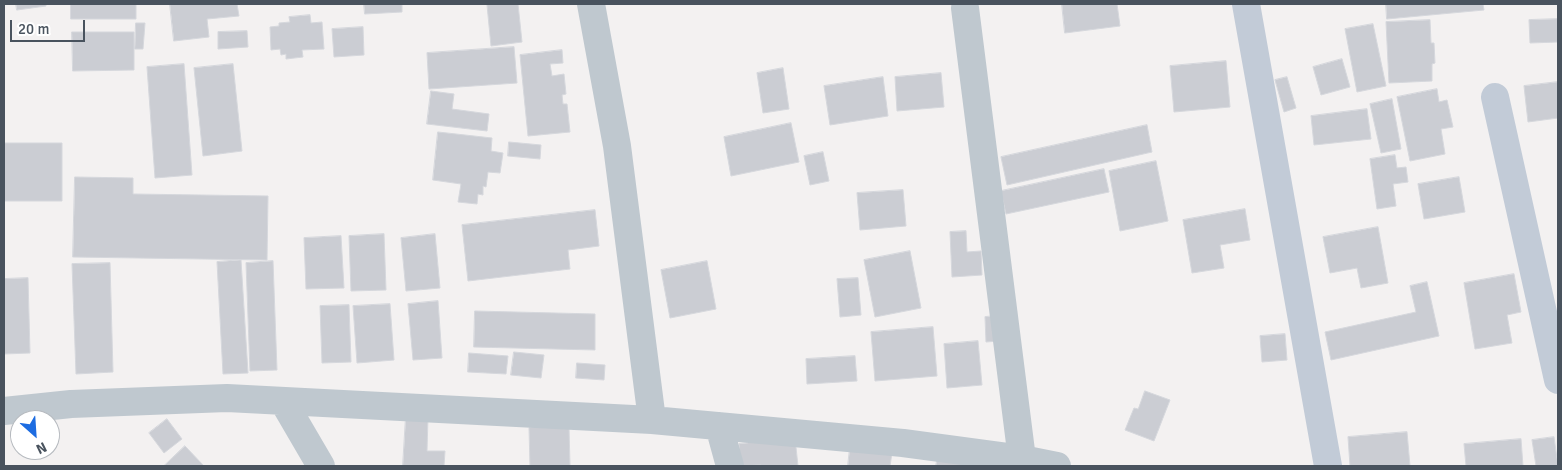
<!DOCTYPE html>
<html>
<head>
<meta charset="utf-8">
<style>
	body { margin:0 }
	#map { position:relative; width:1562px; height:470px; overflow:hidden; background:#f3f1f1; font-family:Signika,sans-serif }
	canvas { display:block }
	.frame { position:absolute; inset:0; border:5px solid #49535e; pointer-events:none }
	.north { position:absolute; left:10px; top:410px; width:50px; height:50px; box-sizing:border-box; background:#fff; border:1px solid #b6babf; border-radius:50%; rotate:154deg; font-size:14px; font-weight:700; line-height:20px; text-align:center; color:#49535e }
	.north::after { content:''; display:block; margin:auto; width:18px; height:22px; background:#1d6ce1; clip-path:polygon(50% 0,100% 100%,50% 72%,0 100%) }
	.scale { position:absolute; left:10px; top:20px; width:75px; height:22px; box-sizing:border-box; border:2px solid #49535e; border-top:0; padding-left:6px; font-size:15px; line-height:18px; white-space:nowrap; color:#49535e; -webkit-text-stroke:4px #fff; paint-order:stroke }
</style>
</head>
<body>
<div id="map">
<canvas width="1562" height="470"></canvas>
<div class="frame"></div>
<div class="north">N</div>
<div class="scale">20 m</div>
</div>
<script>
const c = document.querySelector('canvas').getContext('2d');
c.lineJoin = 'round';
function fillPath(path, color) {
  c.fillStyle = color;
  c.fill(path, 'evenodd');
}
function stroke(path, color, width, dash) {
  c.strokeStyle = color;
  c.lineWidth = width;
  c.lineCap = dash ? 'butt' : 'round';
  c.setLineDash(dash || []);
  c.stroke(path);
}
const building = new Path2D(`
	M 16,4 L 46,4 L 46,6 L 17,10 Z
	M 71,4 L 136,4 L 136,19 L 71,19 Z
	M 170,4 L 237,4 L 239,16 L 207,19 L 209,37 L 174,41 Z
	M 364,4 L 402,4 L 402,12 L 365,14 Z
	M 499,4 L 518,4 L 522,42 L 491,46 L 487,5 Z
	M 1062,4 L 1117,4 L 1120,26 L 1065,33 Z
	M 1386,4 L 1483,4 L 1484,10 L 1387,19 Z
	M 310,15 L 311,23 L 322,22 L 324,49 L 302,50 L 303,57 L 286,59 L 286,54 L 281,55 L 280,49 L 271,50 L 270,27 L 279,26 L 279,23 L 290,22 L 289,17 Z
	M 1558,19 L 1558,42 L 1530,43 L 1529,20 Z
	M 1430,20 L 1431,43 L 1434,43 L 1435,63 L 1432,64 L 1432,81 L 1389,83 L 1386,22 Z
	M 136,23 L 145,23 L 143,49 L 135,49 Z
	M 1373,24 L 1386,86 L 1357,92 L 1345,29 Z
	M 363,27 L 364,55 L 334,57 L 332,29 Z
	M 247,31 L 248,47 L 218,49 L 218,32 Z
	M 72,32 L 134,32 L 134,70 L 73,71 Z
	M 514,47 L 517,83 L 429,89 L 427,53 Z
	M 562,50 L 563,63 L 550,64 L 552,76 L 564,74 L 566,94 L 562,95 L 563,104 L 567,104 L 570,132 L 528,136 L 520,55 Z
	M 1342,59 L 1350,87 L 1321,95 L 1313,67 Z
	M 1226,61 L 1230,107 L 1174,112 L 1170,66 Z
	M 184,64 L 192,175 L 155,178 L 147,67 Z
	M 233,64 L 242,151 L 203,156 L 194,68 Z
	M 783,68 L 789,109 L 763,113 L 757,73 Z
	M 941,73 L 944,107 L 897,111 L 895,77 Z
	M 883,77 L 888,116 L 830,125 L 824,86 Z
	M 1287,77 L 1296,108 L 1284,112 L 1275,80 Z
	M 1558,82 L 1558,118 L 1528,122 L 1524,86 Z
	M 1437,89 L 1439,102 L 1447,100 L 1453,127 L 1441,129 L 1445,154 L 1410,161 L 1397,97 Z
	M 431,91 L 454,94 L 452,109 L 489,114 L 487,131 L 427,124 Z
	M 1392,99 L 1401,149 L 1381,153 L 1370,104 Z
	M 1367,109 L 1371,139 L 1314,145 L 1311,116 Z
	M 791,123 L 799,162 L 731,176 L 724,137 Z
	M 1147,125 L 1152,152 L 1007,185 L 1001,157 Z
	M 438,132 L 492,138 L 491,151 L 503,153 L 500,173 L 488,172 L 486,187 L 483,186 L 483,195 L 478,194 L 477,204 L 458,202 L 461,184 L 433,180 Z
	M 509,142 L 541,145 L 540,159 L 508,156 Z
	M 4,143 L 62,143 L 62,201 L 4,201 Z
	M 823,152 L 829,181 L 810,185 L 804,156 Z
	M 1395,155 L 1397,168 L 1406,167 L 1408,182 L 1393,184 L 1396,206 L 1377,209 L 1370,159 Z
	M 1156,161 L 1168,221 L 1120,231 L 1109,171 Z
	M 1104,169 L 1109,192 L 1006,214 L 1001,191 Z
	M 75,177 L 133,178 L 133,194 L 268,196 L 267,260 L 73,257 Z
	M 1459,177 L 1465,212 L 1424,219 L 1418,184 Z
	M 903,190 L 906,226 L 860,230 L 857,193 Z
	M 1245,209 L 1250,240 L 1220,245 L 1224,268 L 1192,273 L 1183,220 Z
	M 595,210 L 599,246 L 568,250 L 570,269 L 468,281 L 462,225 Z
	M 1378,227 L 1388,283 L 1361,288 L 1357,268 L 1330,273 L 1323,237 Z
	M 966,231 L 967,252 L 981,251 L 982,275 L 952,277 L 950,232 Z
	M 384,234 L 386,290 L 351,291 L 349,236 Z
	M 435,234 L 440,288 L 406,291 L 401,238 Z
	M 341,236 L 344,288 L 306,289 L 304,238 Z
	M 910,251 L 921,308 L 875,317 L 864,260 Z
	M 241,260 L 248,373 L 223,374 L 217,262 Z
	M 273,261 L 277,370 L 250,371 L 246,263 Z
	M 707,261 L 716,309 L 670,318 L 661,270 Z
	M 110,263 L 113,372 L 76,374 L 72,264 Z
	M 1514,274 L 1521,312 L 1507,315 L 1512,343 L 1475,349 L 1464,283 Z
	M 28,278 L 30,353 L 4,354 L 4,279 Z
	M 858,278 L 861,315 L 840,317 L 837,279 Z
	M 1427,282 L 1439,336 L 1331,360 L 1325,332 L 1416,312 L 1410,286 Z
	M 438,301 L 442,358 L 413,360 L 408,304 Z
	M 390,304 L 394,360 L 357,363 L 353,306 Z
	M 349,305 L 351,362 L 322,363 L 320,306 Z
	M 475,311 L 595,314 L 595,350 L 474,347 Z
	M 997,316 L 999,341 L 986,342 L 985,317 Z
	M 933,327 L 937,376 L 875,381 L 871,332 Z
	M 1285,334 L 1287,360 L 1262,362 L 1260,336 Z
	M 978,341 L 982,385 L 947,388 L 944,344 Z
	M 514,352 L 544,355 L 541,378 L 511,375 Z
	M 469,353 L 508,356 L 506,374 L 468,372 Z
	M 855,356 L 857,381 L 807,384 L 806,359 Z
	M 577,363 L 605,365 L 604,380 L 576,378 Z
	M 1145,391 L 1170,400 L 1154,441 L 1125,430 L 1134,408 L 1138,409 Z
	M 406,416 L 428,417 L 427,451 L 445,451 L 444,466 L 403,466 Z
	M 167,419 L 182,439 L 164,453 L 149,433 Z
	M 569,427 L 570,466 L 530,466 L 529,428 Z
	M 1407,432 L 1410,466 L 1350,466 L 1348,437 Z
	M 1554,437 L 1558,466 L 1536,466 L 1532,440 Z
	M 795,438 L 798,466 L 761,466 L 761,465 L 741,466 L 739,444 Z
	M 1521,439 L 1523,466 L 1466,466 L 1464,444 Z
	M 185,446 L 204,466 L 164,466 Z
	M 850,448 L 892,453 L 890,466 L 848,466 Z
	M 937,461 L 968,463 L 968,466 L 936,466 Z`);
fillPath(building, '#cbcdd3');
stroke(building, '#d5d7dc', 1);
stroke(new Path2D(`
	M 591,4 L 617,146 L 652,420
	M 965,8 L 1022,459
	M 283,401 L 321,466
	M 4,411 L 71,404 L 227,398 L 652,420 L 903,443 L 1022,459 L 1057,466
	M 719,426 L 730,466`), '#bfc8cf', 28);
stroke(new Path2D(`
	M 1246,4 L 1328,466
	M 1495,97 L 1558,380`), '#c2cbd7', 28);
</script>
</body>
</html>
